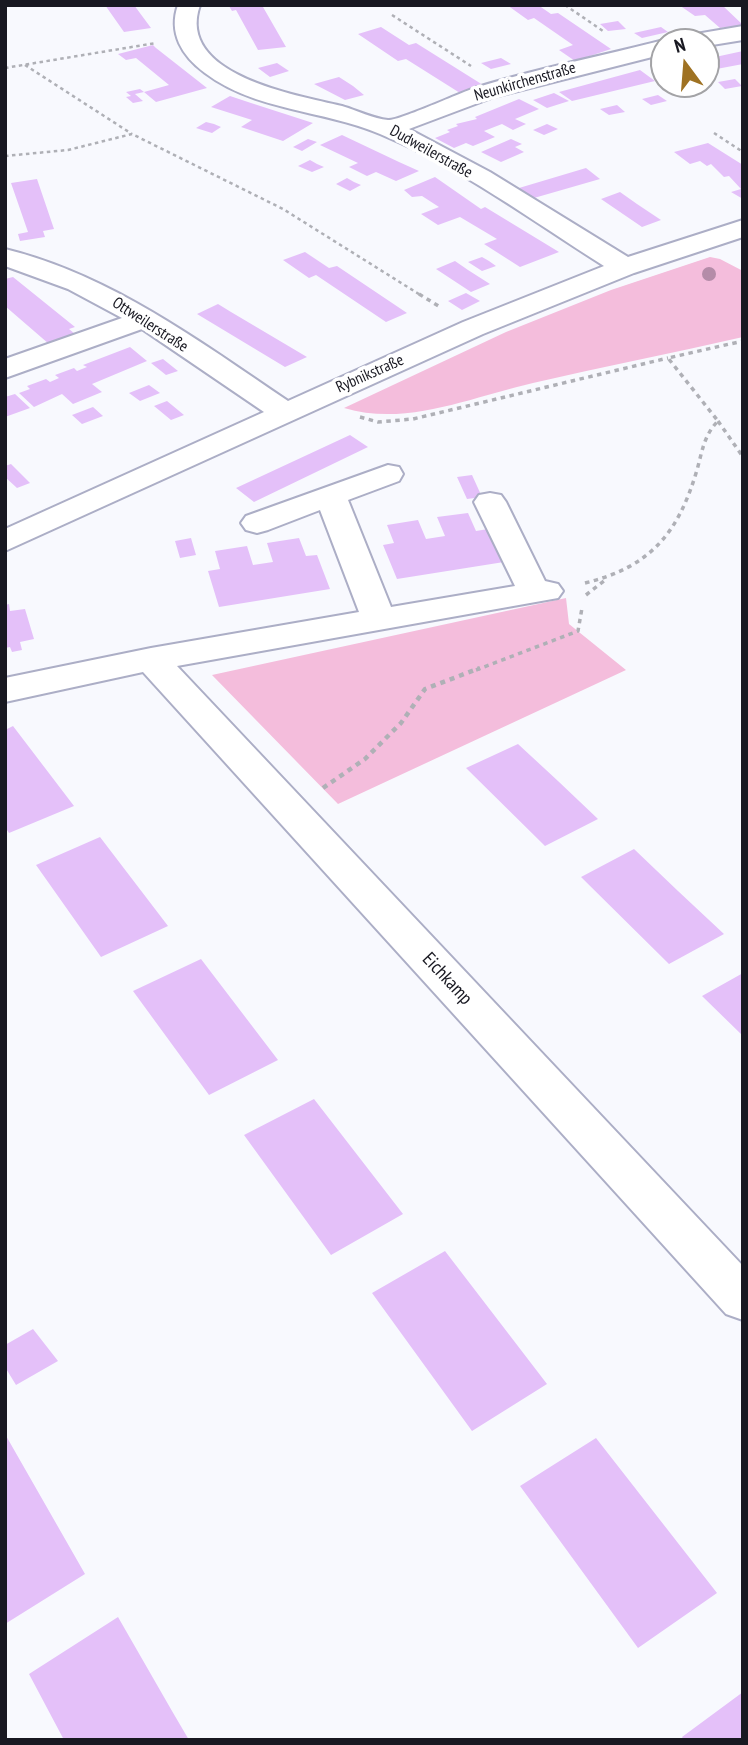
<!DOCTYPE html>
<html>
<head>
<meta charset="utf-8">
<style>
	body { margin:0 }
	#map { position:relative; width:748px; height:1745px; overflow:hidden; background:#f8f9fe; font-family:"PT Sans Narrow",sans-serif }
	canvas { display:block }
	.frame { position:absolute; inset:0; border:7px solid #181821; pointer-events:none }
	.north { position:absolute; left:650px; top:28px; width:70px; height:70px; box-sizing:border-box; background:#fff; border:2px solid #a3a3a6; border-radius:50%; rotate:344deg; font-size:19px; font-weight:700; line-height:28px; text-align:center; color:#181821 }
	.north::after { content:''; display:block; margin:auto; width:24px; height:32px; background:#9f7223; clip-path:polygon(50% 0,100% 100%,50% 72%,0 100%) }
</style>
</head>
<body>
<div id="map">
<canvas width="748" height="1745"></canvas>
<div class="frame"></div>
<div class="north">N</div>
</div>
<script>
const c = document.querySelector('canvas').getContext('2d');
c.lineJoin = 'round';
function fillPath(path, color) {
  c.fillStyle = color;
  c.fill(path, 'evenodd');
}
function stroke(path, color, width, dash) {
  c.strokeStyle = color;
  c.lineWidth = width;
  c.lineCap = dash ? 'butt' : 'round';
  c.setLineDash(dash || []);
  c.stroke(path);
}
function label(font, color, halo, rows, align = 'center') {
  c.font = font + ' "PT Sans Narrow",sans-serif';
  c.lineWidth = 7;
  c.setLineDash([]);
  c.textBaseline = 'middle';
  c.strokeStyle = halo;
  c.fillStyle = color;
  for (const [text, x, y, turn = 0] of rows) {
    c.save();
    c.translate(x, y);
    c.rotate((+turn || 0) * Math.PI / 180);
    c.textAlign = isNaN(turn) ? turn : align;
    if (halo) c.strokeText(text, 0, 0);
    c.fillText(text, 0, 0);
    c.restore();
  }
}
fillPath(new Path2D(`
	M 710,257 L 720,259 L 743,271 L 743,337 C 673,353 602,367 533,383 C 471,397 407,427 344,408 L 506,332 L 611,290 Z
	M 566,598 L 569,624 L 626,670 L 338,804 L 212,675 Z`), '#f4bddc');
fillPath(new Path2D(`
	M 105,5 L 134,5 L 151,28 L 124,32 Z
	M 267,5 L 263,7 L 286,47 L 258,50 L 236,10 L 232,11 L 229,6 Z
	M 507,5 L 538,5 L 551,14 L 558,13 L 611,49 L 575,61 L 559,50 L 573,45 L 534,18 L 528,20 Z
	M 679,5 L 722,5 L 743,25 L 720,28 L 705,15 L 695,16 Z
	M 618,21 L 626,29 L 608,31 L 600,24 Z
	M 381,27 L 409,45 L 416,43 L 483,85 L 460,93 L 406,59 L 398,61 L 358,34 Z
	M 661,27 L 668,32 L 642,38 L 634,33 Z
	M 153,45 L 156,48 L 207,88 L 156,102 L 144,92 L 169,85 L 136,58 L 126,60 L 118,54 Z
	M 743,51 L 743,64 L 706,71 L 706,59 Z
	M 501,58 L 511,64 L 491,69 L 481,63 Z
	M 277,63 L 289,71 L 270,77 L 258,68 Z
	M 640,70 L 655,81 L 572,101 L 559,92 Z
	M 339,77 L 353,86 L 364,95 L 345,100 L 314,84 Z
	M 735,79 L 742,86 L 725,89 L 718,82 Z
	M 140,89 L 144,92 L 135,94 L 143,101 L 133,103 L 126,97 L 131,96 L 126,92 Z
	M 554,93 L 569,101 L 547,108 L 533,100 Z
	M 658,95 L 667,101 L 651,105 L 642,99 Z
	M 230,96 L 251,103 L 313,123 L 283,141 L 241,127 L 252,120 L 211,107 Z
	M 519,99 L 539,109 L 515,119 L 526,124 L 513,130 L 502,124 L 484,131 L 495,137 L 473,146 L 466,143 L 454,148 L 435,138 L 450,132 L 447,130 L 458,126 L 456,124 L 477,119 L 475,117 Z
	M 617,105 L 625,112 L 609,115 L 600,109 Z
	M 206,122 L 214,124 L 221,127 L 212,133 L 196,128 Z
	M 547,124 L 558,129 L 544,135 L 533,130 Z
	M 342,135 L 399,162 L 419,171 L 396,181 L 376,172 L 367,176 L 349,167 L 358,163 L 320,145 Z
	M 308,139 L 317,142 L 302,151 L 293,147 Z
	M 511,139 L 522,144 L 515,147 L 524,152 L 501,162 L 481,152 Z
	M 708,143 L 743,165 L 743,199 L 731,192 L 741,189 L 729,176 L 724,177 L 711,164 L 707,166 L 700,161 L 690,164 L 674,152 Z
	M 310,160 L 317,164 L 324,167 L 312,172 L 298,166 Z
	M 586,168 L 600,179 L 534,198 L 519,188 Z
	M 435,177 L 481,209 L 485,207 L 559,252 L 520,267 L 484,244 L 497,239 L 460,217 L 438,225 L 421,214 L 439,207 L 422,196 L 412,197 L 404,190 Z
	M 347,178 L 354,182 L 361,185 L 350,191 L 336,184 Z
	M 37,179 L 54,229 L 43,231 L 45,237 L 20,241 L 18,234 L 28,232 L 11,183 Z
	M 620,192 L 637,204 L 661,220 L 642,227 L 601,199 Z
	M 305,252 L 329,268 L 337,266 L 407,313 L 386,322 L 316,275 L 309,278 L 283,260 Z
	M 482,257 L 489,261 L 496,266 L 482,271 L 468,262 Z
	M 455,261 L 468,270 L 490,284 L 471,292 L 436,269 Z
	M 13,277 L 75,327 L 69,329 L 75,334 L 49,344 L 5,306 L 5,279 Z
	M 466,293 L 480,301 L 462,310 L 448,301 Z
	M 218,304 L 231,312 L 307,357 L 285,367 L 197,314 Z
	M 130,347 L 147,361 L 92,384 L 102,392 L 73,404 L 62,394 L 34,407 L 19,393 L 30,389 L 27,386 L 46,379 L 50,382 L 59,378 L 55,375 L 74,368 L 77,371 L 87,367 L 83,365 Z
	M 163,359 L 178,371 L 166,375 L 151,363 Z
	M 149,385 L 160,393 L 140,401 L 129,393 Z
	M 15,394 L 30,408 L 5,417 L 5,397 Z
	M 167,401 L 184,415 L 171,420 L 154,406 Z
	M 93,407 L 103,416 L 82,424 L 72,415 Z
	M 350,435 L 368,447 L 254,502 L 236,488 Z
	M 11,464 L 30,483 L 17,488 L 5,477 L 5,466 Z
	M 472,475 L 482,497 L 467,499 L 457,477 Z
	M 468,513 L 476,531 L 488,529 L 504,562 L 397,579 L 383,545 L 394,543 L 387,525 L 418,520 L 426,539 L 445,536 L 437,517 Z
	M 191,538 L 196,555 L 180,558 L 175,541 Z
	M 299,538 L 306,556 L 317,555 L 330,589 L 219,607 L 208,571 L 220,569 L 215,551 L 247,546 L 253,565 L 273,562 L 267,543 Z
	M 9,604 L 10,611 L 25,609 L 34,639 L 20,642 L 22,650 L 12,652 L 10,647 L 5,648 L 5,605 Z
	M 13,726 L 74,806 L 9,833 L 5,827 L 5,730 Z
	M 518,744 L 558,781 L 598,819 L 545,846 L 466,768 Z
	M 100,837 L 168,926 L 101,957 L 36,865 Z
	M 634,849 L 678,891 L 724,934 L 669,964 L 581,877 Z
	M 201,959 L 278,1060 L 209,1095 L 133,991 Z
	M 743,973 L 743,1036 L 702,996 Z
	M 314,1099 L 403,1214 L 331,1255 L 244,1135 Z
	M 445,1251 L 547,1384 L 472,1431 L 372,1293 Z
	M 33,1329 L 58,1361 L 16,1385 L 5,1367 L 5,1345 Z
	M 5,1434 L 85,1574 L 5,1624 Z
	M 596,1438 L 717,1593 L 638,1648 L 520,1486 Z
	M 118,1617 L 172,1711 L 189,1740 L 64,1740 L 29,1674 Z
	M 743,1692 L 743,1740 L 684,1740 L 682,1737 Z`), '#e4c0f9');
const minor = new Path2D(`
	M 178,5 L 200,5 C 175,75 296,95 342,106 C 356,110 374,119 388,120 C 399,121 461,92 478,87 C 539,68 602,56 664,40 L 671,42 L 664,42 L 664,54 L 494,97 L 409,129 L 490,172 L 628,257 L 743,220 L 743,237 L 634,273 L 483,334 L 5,551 L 5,529 L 264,412 L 142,329 L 5,378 L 5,359 L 122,318 L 68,289 L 5,266 L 5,249 C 111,275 199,341 288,401 L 463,322 L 604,266 C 531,220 460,167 380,134 C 324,110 255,111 205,73 C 182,56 168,33 178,5 Z
	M 743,26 L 743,40 L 706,46 L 706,42 L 679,42 L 690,35 Z
	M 388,465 L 399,467 L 403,474 L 399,481 L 348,500 L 391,607 L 515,586 L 474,502 L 479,495 L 490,493 L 501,495 L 506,502 L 545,581 L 558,584 L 563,591 L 558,598 L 177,666 L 743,1266 L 743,1320 L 726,1314 L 143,672 L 5,702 L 5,678 L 151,648 L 359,612 L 320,510 L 268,530 L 257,533 L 246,530 L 241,523 L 246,516 Z`);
stroke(minor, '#acaec6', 4);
stroke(new Path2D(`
	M 565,5 L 603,31
	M 5,14 L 5,30
	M 392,15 L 471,66
	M 25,65 L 132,134
	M 5,68 L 156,43
	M 714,133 L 743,152
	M 5,156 L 68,150 L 132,134 L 283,209 L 422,296`), '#afb0b6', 2.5, [3.5, 3.5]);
stroke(new Path2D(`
	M 419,294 L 440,307
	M 360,417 L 378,422 L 413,419 L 668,358
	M 718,421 L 743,457
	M 585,583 C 650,567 678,534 697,470 C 702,452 704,435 718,421 L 668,358 L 743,341
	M 586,595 L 604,581
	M 476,670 L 578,631 L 582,608`), '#afb0b6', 3.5, [4.5, 4.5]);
stroke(new Path2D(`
	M 323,788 L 365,759 L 401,723 L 425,689 L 480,668`), '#afb0b6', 4.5, [5, 5]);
fillPath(minor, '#fff');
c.fillStyle = '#b48ca8';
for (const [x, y] of [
	[709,274]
]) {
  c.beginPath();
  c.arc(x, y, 7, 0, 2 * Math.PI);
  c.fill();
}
label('16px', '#181821', '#fff', [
	["Neunkirchenstraße",525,82,-16],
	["Dudweilerstraße",431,152,29],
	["Ottweilerstraße",150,325,33],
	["Rybnikstraße",370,374,-24]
]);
label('19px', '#181821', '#fff', [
	["Eichkamp",447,979,47]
]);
</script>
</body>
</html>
